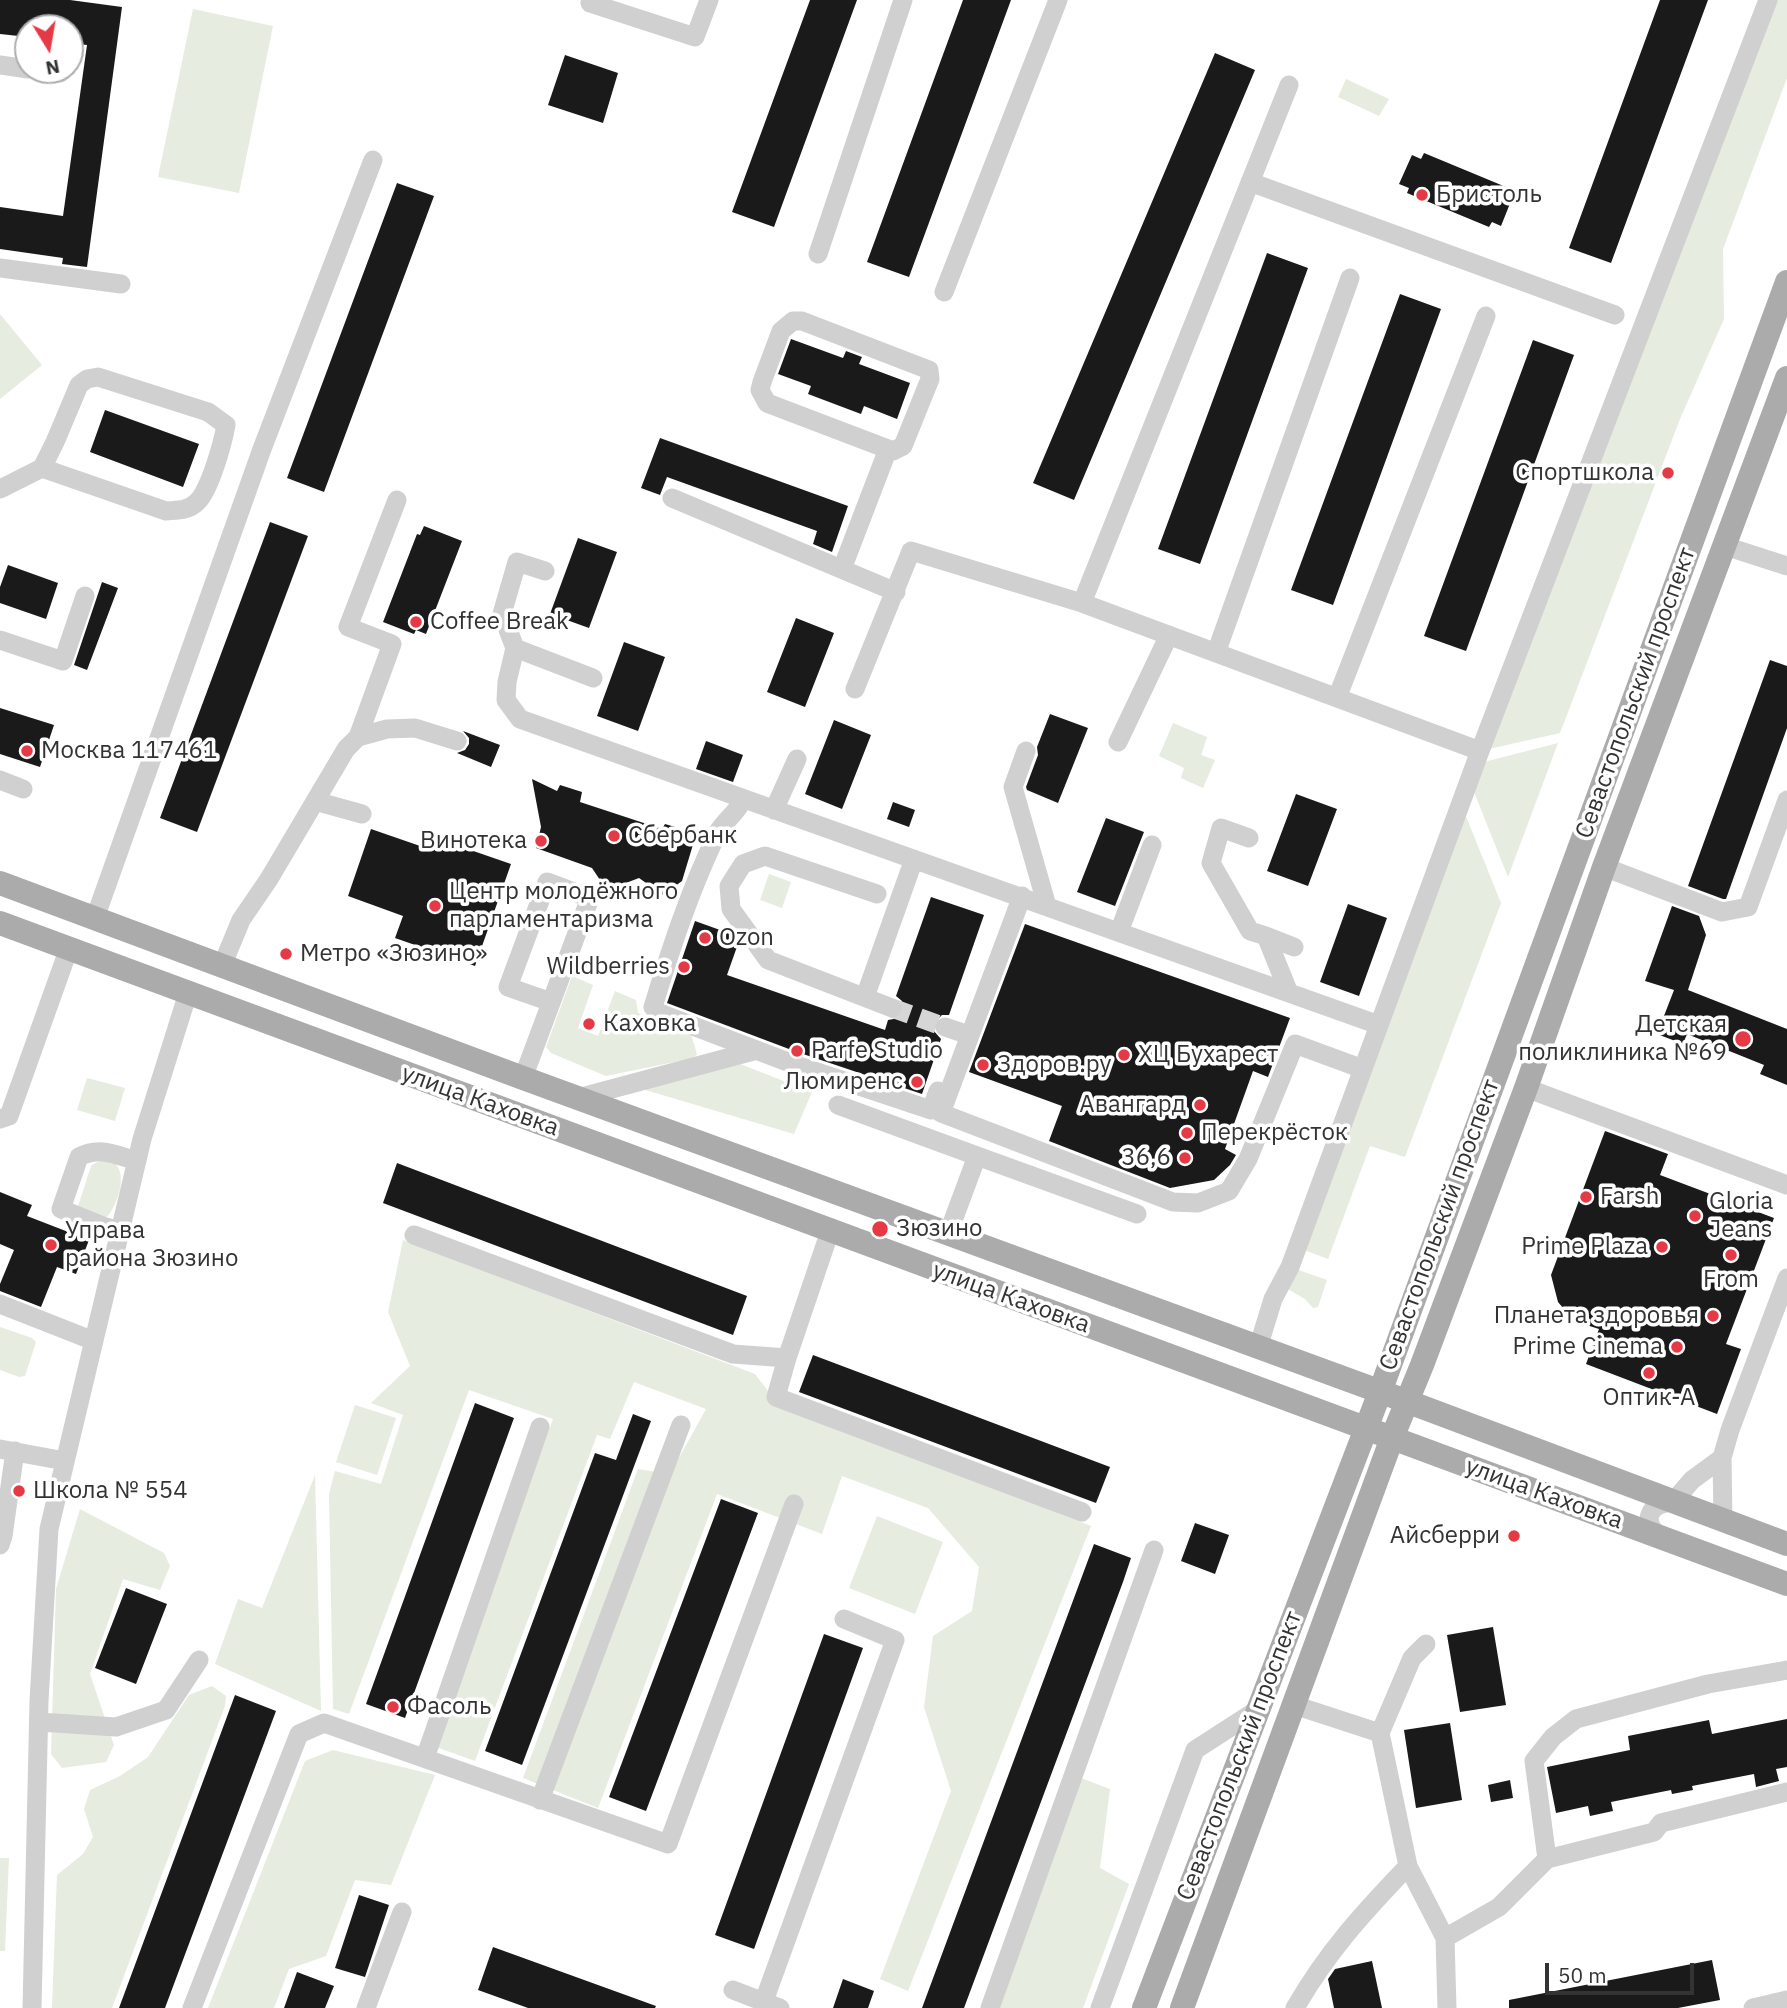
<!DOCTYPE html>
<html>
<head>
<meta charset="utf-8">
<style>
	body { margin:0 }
	#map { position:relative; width:1787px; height:2008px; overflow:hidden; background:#fff; font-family:"IBM Plex Sans",sans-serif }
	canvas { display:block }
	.north { position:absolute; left:14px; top:14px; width:70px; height:70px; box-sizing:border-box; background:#fff; border:2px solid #adadad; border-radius:50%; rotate:169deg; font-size:19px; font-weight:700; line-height:28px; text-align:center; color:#333 }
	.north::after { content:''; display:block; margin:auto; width:24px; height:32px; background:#e63946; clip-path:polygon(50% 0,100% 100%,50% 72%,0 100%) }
	.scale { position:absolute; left:1545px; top:1963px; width:149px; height:32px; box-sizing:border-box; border:4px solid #333; border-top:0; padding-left:9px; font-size:21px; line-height:24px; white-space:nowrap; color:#333; -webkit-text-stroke:5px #fff; paint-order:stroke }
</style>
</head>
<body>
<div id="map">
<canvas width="1787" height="2008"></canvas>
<div class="north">N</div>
<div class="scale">50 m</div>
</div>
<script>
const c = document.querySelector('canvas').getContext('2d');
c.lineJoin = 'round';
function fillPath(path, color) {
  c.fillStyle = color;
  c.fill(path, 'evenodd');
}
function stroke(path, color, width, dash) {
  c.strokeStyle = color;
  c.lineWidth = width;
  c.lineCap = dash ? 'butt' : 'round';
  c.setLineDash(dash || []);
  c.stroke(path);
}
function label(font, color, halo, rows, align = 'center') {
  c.font = font + ' "IBM Plex Sans",sans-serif';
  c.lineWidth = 7;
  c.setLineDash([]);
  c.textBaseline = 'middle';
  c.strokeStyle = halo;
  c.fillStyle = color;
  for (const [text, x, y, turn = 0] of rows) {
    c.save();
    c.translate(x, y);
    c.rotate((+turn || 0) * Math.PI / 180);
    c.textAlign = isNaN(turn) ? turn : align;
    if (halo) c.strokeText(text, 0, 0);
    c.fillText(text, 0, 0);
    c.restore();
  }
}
fillPath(new Path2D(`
	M 1768,0 L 1787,0 L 1787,78 L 1723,249 L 1724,319 L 1680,419 L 1560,733 L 1480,751 Z
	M 193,9 L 273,26 L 239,193 L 158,177 Z
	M 1346,79 L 1389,99 L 1379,116 L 1338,97 Z
	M 0,314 L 42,365 L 0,399 Z
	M 1173,723 L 1207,737 L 1201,755 L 1215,760 L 1203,788 L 1181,778 L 1184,768 L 1159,756 Z
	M 1558,743 L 1508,877 L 1474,792 L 1484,762 Z
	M 1465,814 L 1501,903 L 1405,1157 L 1370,1146 L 1328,1259 L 1304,1250 Z
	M 769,874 L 791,882 L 782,908 L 760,900 Z
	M 572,976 L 593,985 L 578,1028 L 598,1036 L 615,991 L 636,1000 L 638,1013 L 690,1031 L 697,1054 L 694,1058 L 606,1076 L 551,1053 L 546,1047 Z
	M 740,1064 L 812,1092 L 794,1134 L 642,1089 Z
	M 87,1078 L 125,1088 L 115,1121 L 77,1110 Z
	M 102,1159 C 103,1159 113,1161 113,1162 C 130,1173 116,1209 105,1219 L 78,1206 L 91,1166 Z
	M 403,1240 L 755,1374 L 778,1404 L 1091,1526 L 908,1991 L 880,1979 L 951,1791 L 924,1707 L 933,1636 L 972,1611 L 979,1567 L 928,1508 L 842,1476 L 822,1534 L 717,1494 L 598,1808 L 523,1778 L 638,1469 L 670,1474 L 706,1409 L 634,1382 L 610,1439 L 597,1435 L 475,1761 L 436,1747 L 553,1419 L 469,1390 L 349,1714 L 333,1709 L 329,1494 L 335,1471 L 381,1484 L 403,1415 L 371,1403 L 410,1366 L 388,1312 Z
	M 1290,1267 L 1327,1280 L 1318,1307 L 1313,1308 L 1305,1299 L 1281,1285 Z
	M 0,1327 L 32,1338 L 36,1342 L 25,1376 L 19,1377 L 0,1370 Z
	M 355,1405 L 396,1418 L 377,1475 L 336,1462 Z
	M 315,1475 L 321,1711 L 215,1664 L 238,1599 L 262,1608 Z
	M 80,1509 L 164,1553 L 170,1566 L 160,1590 L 123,1579 L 90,1674 L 114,1745 L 106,1762 L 62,1768 L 51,1754 L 56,1589 Z
	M 877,1516 L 943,1542 L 915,1614 L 849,1588 Z
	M 212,1686 L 226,1696 L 225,1706 L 112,2008 L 52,2008 L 57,1875 L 83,1854 L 93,1837 L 84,1809 L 90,1790 L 120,1776 L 148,1757 L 189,1695 Z
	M 333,1750 L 435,1775 L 391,1885 L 355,1880 L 326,1956 L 289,1969 L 274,2008 L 208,2008 L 305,1761 Z
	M 1081,1778 L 1110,1789 L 1100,1868 L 1129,1884 L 1083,2008 L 997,2008 Z
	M 0,1858 L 9,1858 L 5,1951 L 0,1951 Z`), '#e6ecdf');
fillPath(new Path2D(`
	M 0,0 L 70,0 L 122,7 L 87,267 L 62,264 L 63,258 L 0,249 L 0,207 L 63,216 L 87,45 L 70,43 L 70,28 L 28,28 L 28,37 L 0,34 Z
	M 810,0 L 857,0 L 774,227 L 732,212 Z
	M 963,0 L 1011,0 L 909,277 L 867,262 Z
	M 1660,0 L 1708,0 L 1611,263 L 1569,248 Z
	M 1215,53 L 1255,70 L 1074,500 L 1033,483 Z
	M 565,55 L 618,73 L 603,123 L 548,105 Z
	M 1424,153 L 1506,187 L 1504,193 L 1513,196 L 1501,226 L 1492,222 L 1489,227 L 1407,193 L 1409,188 L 1399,184 L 1412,155 L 1421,159 Z
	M 397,183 L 434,196 L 324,492 L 287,478 Z
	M 1267,253 L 1308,268 L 1200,564 L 1158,549 Z
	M 1400,294 L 1441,309 L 1333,605 L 1291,590 Z
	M 791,339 L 843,358 L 846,351 L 862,357 L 859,364 L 910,383 L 897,419 L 864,406 L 861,414 L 808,394 L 811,386 L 778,374 Z
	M 1533,340 L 1574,355 L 1466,651 L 1424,636 Z
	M 105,410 L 199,444 L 183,487 L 90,452 Z
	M 660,438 L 848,506 L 832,552 L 813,544 L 817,531 L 667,477 L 660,495 L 641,488 Z
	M 270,522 L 308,536 L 197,832 L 160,818 Z
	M 424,526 L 462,541 L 426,634 L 416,630 L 414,634 L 383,622 L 417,534 L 420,535 Z
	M 578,538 L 617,552 L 589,628 L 550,614 Z
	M 8,565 L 58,583 L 46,619 L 0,603 L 0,587 Z
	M 102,582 L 118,588 L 87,670 L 74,665 Z
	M 796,618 L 834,633 L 805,707 L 767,692 Z
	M 624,642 L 665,657 L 638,731 L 597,716 Z
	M 1770,660 L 1787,666 L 1787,728 L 1726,899 L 1723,899 L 1688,886 Z
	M 0,708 L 54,725 L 40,767 L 0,754 Z
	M 1050,714 L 1088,728 L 1058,803 L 1027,790 L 1026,787 L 1038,755 L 1037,747 Z
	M 834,720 L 871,735 L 842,809 L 805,794 Z
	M 463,731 L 500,745 L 491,767 L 457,753 L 465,750 L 469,744 L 469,738 Z
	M 706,741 L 743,755 L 733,782 L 696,769 Z
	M 532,779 L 557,791 L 560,785 L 582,792 L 580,802 L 662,829 L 665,824 L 682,829 L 681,834 L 695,838 L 682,881 L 663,895 L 639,878 L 618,886 L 600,880 L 592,868 L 536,848 L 541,827 Z
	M 1296,794 L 1337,809 L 1308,886 L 1267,871 Z
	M 893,802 L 915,810 L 909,827 L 887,819 Z
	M 1106,818 L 1144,832 L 1115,906 L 1077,892 Z
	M 371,829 L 423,847 L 427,835 L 511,864 L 475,966 L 395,938 L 403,916 L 348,896 Z
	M 931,897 L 984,915 L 949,1015 L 942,1015 L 934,1023 L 933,1030 L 941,1039 L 922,1094 L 797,1052 L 667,1003 L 695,921 L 734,935 L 739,941 L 727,975 L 885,1030 L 888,1020 L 899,1018 L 904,1012 L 902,1001 L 896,996 Z
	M 1348,904 L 1387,918 L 1359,996 L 1320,982 Z
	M 1672,906 L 1699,916 L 1706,935 L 1688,990 L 1787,1029 L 1787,1085 L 1760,1074 L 1764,1065 L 1687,1034 L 1683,1044 L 1657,1034 L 1674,990 L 1645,981 Z
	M 1025,924 L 1290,1018 L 1268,1077 L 1253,1071 L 1225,1149 L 1236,1155 L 1230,1165 L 1214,1180 L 1170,1188 L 1049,1141 L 1062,1106 L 969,1072 Z
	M 1605,1131 L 1668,1154 L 1660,1175 L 1774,1218 L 1726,1344 L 1741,1349 L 1717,1414 L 1586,1364 L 1599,1329 L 1574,1321 L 1558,1302 L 1551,1275 Z
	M 397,1163 L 747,1296 L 733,1335 L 383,1203 Z
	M 0,1192 L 32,1205 L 27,1216 L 89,1240 L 76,1274 L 57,1267 L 41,1307 L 0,1291 L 0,1284 L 14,1250 L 0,1244 Z
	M 813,1355 L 1110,1467 L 1096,1503 L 799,1392 Z
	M 475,1403 L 514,1418 L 405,1718 L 366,1704 Z
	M 633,1414 L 651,1421 L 522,1765 L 485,1751 L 595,1453 L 616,1460 Z
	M 721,1499 L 758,1513 L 646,1811 L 609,1797 Z
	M 1195,1523 L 1229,1535 L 1215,1574 L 1181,1561 Z
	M 1094,1544 L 1131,1558 L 1123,1582 L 964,2008 L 922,2008 Z
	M 126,1588 L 167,1604 L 136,1684 L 95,1668 Z
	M 1493,1627 L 1506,1705 L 1460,1712 L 1447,1635 Z
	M 824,1634 L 863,1648 L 754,1949 L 715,1935 Z
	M 235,1695 L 276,1711 L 165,2008 L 119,2008 Z
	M 1787,1719 L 1787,1767 L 1776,1769 L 1779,1781 L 1756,1787 L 1754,1774 L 1692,1786 L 1693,1790 L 1672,1794 L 1671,1790 L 1611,1802 L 1613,1811 L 1590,1816 L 1588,1806 L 1556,1813 L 1547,1767 L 1630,1750 L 1628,1736 L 1709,1720 L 1712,1734 Z
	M 1450,1723 L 1462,1800 L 1416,1808 L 1404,1730 Z
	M 1510,1780 L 1513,1798 L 1491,1802 L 1488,1785 Z
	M 359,1895 L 389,1905 L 365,1977 L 335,1968 Z
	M 493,1947 L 656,2006 L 655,2008 L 528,2008 L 478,1990 Z
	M 1712,1960 L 1720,2000 L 1678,2008 L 1509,2008 L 1509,2000 Z
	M 1372,1961 L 1382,2008 L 1334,2008 L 1328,1979 L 1335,1969 Z
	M 297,1972 L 334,1986 L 325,2008 L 284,2008 Z
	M 843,1979 L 874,1991 L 868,2008 L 833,2008 Z`), '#1a1a1a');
stroke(new Path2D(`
	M 892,1008 L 945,1027`), '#d6d6d6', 19, [19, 10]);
stroke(new Path2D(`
	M 592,0 L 590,3 L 695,37 L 709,0
	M 0,65 L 28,69
	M 36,70 L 60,73
	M 1250,182 L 1615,315
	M 818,254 L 903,0
	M 0,268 L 121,284
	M 944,292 L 1058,0
	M 793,321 L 802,321 L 929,370 L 930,379 L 903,446 L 893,451 L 767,403 L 760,390 L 762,382 L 781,331 Z
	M 0,489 L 42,468 L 55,442 L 79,385 L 87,379 L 98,377 L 208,412 L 226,425 C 223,442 210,490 197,502 C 188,511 177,510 166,511 L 42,468
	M 672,498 L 896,592
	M 1725,546 L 1787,566
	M 842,569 L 888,449
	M 545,571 L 517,562 L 502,614 L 515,648 L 507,682 L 506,700 L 520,719 L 1379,1025
	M 1082,603 L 1289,85
	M 0,640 L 63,661 L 85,596
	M 515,648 L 593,678
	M 1216,653 L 1350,278
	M 855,689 L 911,551 L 1082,603 L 1480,751
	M 1337,698 L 1486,316
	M 358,737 L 392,644 L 348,627 L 397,500
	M 1118,742 L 1169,635
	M 1026,751 L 1013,787 L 1047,906
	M 0,780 L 23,789
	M 743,799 C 737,814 724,820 717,834 C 690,890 671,948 653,1007 L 659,1013 L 793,1064 L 931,1110 L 938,1091
	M 315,801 L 362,814
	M 774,810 L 797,759
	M 1249,838 L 1221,828 L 1211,863 L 1250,931 L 1266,936 L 1289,993
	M 1604,867 L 1722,912 L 1748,907 L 1787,800
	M 877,894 L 765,856 L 743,864 L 729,886 L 731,909 L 768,960 L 892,1008
	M 1022,896 L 941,1113 L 1173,1202 L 1198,1203 L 1229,1191 L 1248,1159 L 1295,1044 L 1363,1069
	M 95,918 L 262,449 L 373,160
	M 1119,932 L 1152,845
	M 1266,936 L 1294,947
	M 222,966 L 241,920 L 269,879 L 346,749 L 358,737 L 387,729 L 415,728 L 457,741
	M 865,997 L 914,859
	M 945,1027 L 960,1032
	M 523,1078 L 590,898 L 547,882 L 508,987 L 551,1002
	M 1526,1088 L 1787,1185
	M 578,1098 L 757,1050
	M 838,1105 L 977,1156
	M 0,1119 L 9,1116 L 69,948
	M 120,1231 L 103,1226 L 61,1209 L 79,1157 C 100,1146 116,1155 137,1161
	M 948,1234 L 977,1156 L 1137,1214
	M 414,1235 L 733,1354 L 787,1358 L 776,1397 L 1082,1512
	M 0,1304 L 94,1341
	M 1258,1348 L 1273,1299 L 1290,1267 L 1480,751 L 1768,0
	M 787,1358 L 830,1231
	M 0,1449 L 65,1461
	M 1723,1521 L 1722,1458 L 1730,1430 L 1787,1278
	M 1659,1536 C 1640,1519 1651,1503 1673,1502 L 1692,1480 L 1722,1458
	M 0,1545 L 3,1536 L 15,1451
	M 1426,1644 L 1412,1658 L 1380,1733 L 1408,1866 L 1445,1938 L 1447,2008
	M 1787,1670 L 1708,1684 L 1576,1719 L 1553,1737 L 1534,1761 L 1547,1859 L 1654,1832 L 1661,1823 L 1787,1792
	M 1294,1705 L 1380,1733
	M 40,1722 L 116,1727 L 166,1710 L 199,1660
	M 425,1758 L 540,1427
	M 540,1800 L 681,1425
	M 1445,1938 L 1499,1907 L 1547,1859
	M 733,1990 L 780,2008
	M 764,2001 L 895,1640 L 844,1619
	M 32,2008 L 39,1701 L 49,1529 L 142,1139 L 188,993
	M 192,2008 L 299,1734 L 324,1723 L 668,1844 L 794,1504
	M 366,2008 L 402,1912
	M 990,2008 L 1154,1550
	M 1100,2008 L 1195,1750 L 1257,1710
	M 1295,2008 C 1328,1951 1363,1913 1408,1866
	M 1753,2008 L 1787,2000`), '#d0d0d0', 19);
stroke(new Path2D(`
	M 0,883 L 523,1078 L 1406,1401 L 1787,1544
	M 0,923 L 1787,1584
	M 1144,2008 L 1380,1392 L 1787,282
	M 1182,2008 L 1392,1438 L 1422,1365 L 1526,1088 L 1604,867 L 1787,378`), '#ababab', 24);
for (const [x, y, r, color] of [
	[1422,195,7,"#e63946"],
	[1668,473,7,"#e63946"],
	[416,622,7,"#e63946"],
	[27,751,7,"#e63946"],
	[614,836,7,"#e63946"],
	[541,841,7,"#e63946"],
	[435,906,7,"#e63946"],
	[705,938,7,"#e63946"],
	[286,954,7,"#e63946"],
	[684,967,7,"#e63946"],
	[589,1024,7,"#e63946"],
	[1743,1039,9,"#e63946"],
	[797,1051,7,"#e63946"],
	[1124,1055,7,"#e63946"],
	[983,1065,7,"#e63946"],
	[917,1082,7,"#e63946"],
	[1200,1105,7,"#e63946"],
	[1187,1133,7,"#e63946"],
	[1185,1158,7,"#e63946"],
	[1586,1197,7,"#e63946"],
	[1695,1216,7,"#e63946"],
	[880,1229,9,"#e63946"],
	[51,1245,7,"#e63946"],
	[1662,1247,7,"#e63946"],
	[1731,1255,7,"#e63946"],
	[1713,1316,7,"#e63946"],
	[1677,1347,7,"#e63946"],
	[1649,1373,7,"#e63946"],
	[19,1491,7,"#e63946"],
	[1514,1536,7,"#e63946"],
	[393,1707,7,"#e63946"]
]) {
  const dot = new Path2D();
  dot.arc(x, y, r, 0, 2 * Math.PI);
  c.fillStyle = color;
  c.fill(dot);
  stroke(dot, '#fff', 2.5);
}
label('24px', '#333', '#fff', [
	["Бристоль",1436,195],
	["Спортшкола",1654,473,"right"],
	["Coffee Break",430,622],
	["Москва 117461",41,751],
	["Сбербанк",628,836],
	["Винотека",527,841,"right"],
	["Центр молодёжного",449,892],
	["парламентаризма",449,920],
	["Ozon",719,938],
	["Метро «Зюзино»",300,954],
	["Wildberries",670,967,"right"],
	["Каховка",603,1024],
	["Детская",1727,1025,"right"],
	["поликлиника №69",1727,1053,"right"],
	["Parfe Studio",811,1051],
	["ХЦ Бухарест",1138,1055],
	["Здоров.ру",997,1065],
	["Люмиренс",903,1082,"right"],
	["Авангард",1186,1105,"right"],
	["Перекрёсток",1201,1133],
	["36,6",1171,1158,"right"],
	["Farsh",1600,1197],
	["Gloria",1709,1202],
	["Jeans",1709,1230],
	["Зюзино",896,1229],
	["Управа",65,1231],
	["района Зюзино",65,1259],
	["Prime Plaza",1648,1247,"right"],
	["From",1731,1280,"center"],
	["Планета здоровья",1699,1316,"right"],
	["Prime Cinema",1663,1347,"right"],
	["Оптик-А",1649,1398,"center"],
	["Школа № 554",33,1491],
	["Айсберри",1500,1536,"right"],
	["Фасоль",407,1707]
], 'left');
label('24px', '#333', '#fff', [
	["Севастопольский проспект",1636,693,-70],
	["улица Каховка",480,1101,20],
	["Севастопольский проспект",1440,1225,-70],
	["улица Каховка",1011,1298,20],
	["улица Каховка",1544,1494,20],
	["Севастопольский проспект",1240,1756,-69]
]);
</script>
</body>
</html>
